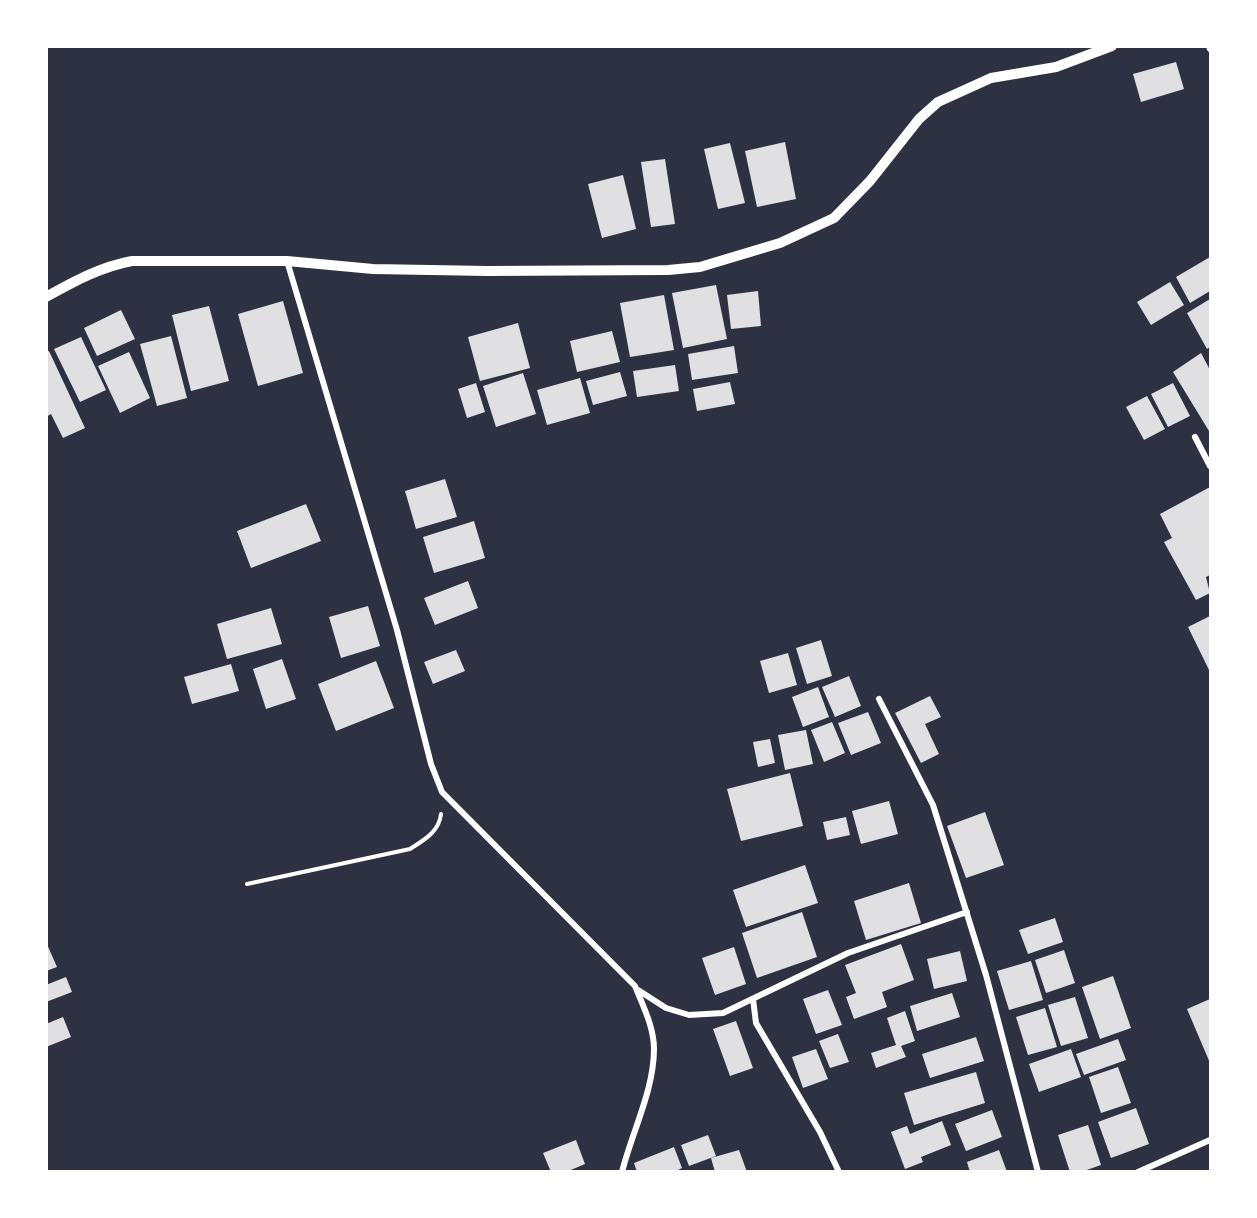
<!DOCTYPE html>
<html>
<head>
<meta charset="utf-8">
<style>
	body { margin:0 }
	#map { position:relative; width:1257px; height:1218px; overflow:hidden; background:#2d3142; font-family:Manrope,sans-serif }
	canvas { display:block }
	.frame { position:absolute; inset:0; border:48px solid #fff; pointer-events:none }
</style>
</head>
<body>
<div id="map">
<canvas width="1257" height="1218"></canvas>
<div class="frame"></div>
</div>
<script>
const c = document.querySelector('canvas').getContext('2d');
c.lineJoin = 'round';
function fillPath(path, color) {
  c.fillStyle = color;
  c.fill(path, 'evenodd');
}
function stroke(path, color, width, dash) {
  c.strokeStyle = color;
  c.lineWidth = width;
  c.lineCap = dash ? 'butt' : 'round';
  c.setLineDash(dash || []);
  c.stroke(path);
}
fillPath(new Path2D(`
	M 1176,62 L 1184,89 L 1141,102 L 1133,74 Z
	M 785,142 L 796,199 L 757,207 L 745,151 Z
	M 730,143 L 745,203 L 718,209 L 704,149 Z
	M 665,159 L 675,224 L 651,227 L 641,162 Z
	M 623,175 L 636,229 L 602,238 L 588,184 Z
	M 1210,257 L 1210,291 L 1190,303 L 1176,277 Z
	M 1170,282 L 1184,305 L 1151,325 L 1137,302 Z
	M 716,285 L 727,339 L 683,348 L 672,293 Z
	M 758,291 L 761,326 L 731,329 L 727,295 Z
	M 664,295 L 674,350 L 630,357 L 620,303 Z
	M 1210,299 L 1210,347 L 1207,349 L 1187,313 Z
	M 283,301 L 303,373 L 258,386 L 238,314 Z
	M 209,306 L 229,381 L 191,391 L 172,315 Z
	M 121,310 L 135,339 L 97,356 L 84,328 Z
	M 518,323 L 530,368 L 480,381 L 468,337 Z
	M 612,331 L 620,362 L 577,372 L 570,341 Z
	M 171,336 L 187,398 L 157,406 L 140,344 Z
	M 81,337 L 106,390 L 80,402 L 54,349 Z
	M 734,346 L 738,373 L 692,380 L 688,354 Z
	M 49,351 L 85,428 L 63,438 L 51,414 L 46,417 L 46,352 Z
	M 129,352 L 150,398 L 120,413 L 98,366 Z
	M 1201,353 L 1210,370 L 1209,431 L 1173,372 Z
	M 675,365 L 679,391 L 637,397 L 633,371 Z
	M 620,372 L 627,396 L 593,405 L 586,381 Z
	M 523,373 L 536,414 L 496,427 L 483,386 Z
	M 580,378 L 590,413 L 547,425 L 537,390 Z
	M 730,382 L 735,404 L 697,411 L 693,389 Z
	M 476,383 L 485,412 L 467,418 L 458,389 Z
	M 1173,383 L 1190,416 L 1168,427 L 1151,394 Z
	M 1147,396 L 1165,429 L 1144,440 L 1126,407 Z
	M 445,479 L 457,517 L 416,529 L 405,491 Z
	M 1210,487 L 1210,575 L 1206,577 L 1210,593 L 1196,600 L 1164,542 L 1172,538 L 1160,514 Z
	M 306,504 L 321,541 L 251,568 L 237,531 Z
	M 474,521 L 485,558 L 434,573 L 423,537 Z
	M 468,581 L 478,608 L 435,625 L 424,598 Z
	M 368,606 L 380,646 L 341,658 L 329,617 Z
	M 271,608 L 282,644 L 227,659 L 217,624 Z
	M 1210,616 L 1210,672 L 1188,627 Z
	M 821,640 L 832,676 L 807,684 L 796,648 Z
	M 456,650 L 465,671 L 433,684 L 424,662 Z
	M 788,653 L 797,685 L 769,693 L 760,661 Z
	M 282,659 L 296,699 L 266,709 L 253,669 Z
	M 376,661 L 394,708 L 336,731 L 318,684 Z
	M 231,664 L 239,691 L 192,704 L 184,677 Z
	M 849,676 L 861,706 L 835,717 L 822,687 Z
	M 818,687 L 829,717 L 803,727 L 792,697 Z
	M 930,696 L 941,717 L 925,724 L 939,754 L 921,763 L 895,713 Z
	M 868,712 L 881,743 L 851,755 L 838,723 Z
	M 832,722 L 845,753 L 824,762 L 811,730 Z
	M 806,730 L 813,764 L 785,770 L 778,735 Z
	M 770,739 L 775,763 L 758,767 L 753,742 Z
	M 790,773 L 803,826 L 741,841 L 727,789 Z
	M 889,801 L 898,834 L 861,844 L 852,811 Z
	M 985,812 L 1004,865 L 966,878 L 947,826 Z
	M 846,817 L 850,835 L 827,840 L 823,822 Z
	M 805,865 L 818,903 L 746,927 L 733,890 Z
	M 909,883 L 921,923 L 866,940 L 854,901 Z
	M 802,912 L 817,957 L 757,978 L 742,933 Z
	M 1055,918 L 1063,942 L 1028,954 L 1019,930 Z
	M 46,942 L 57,967 L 46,971 Z
	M 901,944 L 914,980 L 882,992 L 887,1007 L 854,1019 L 846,997 L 856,993 L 845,965 Z
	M 734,947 L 746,984 L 715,995 L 702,958 Z
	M 1064,950 L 1075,983 L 1046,993 L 1035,960 Z
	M 960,951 L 967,981 L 934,989 L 927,959 Z
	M 1031,961 L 1043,1000 L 1009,1010 L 997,971 Z
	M 1113,976 L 1131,1028 L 1100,1039 L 1082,987 Z
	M 66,977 L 72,992 L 46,1002 L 46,985 Z
	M 828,990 L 842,1025 L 816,1034 L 803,999 Z
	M 952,993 L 960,1017 L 917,1031 L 910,1006 Z
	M 1075,997 L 1088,1038 L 1061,1046 L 1048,1005 Z
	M 1210,999 L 1210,1063 L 1187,1009 Z
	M 1045,1008 L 1057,1047 L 1028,1055 L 1016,1017 Z
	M 905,1011 L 915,1041 L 901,1046 L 906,1057 L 876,1068 L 871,1053 L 896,1045 L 887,1018 Z
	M 63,1017 L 71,1037 L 46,1047 L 46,1024 Z
	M 736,1021 L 753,1068 L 730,1076 L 713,1029 Z
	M 838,1034 L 849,1062 L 830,1068 L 819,1041 Z
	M 976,1037 L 984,1061 L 930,1078 L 922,1054 Z
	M 1118,1039 L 1126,1060 L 1084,1075 L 1076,1054 Z
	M 816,1049 L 828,1079 L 803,1088 L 792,1057 Z
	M 1071,1049 L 1081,1077 L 1039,1092 L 1029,1064 Z
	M 1118,1067 L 1131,1103 L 1101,1113 L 1089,1077 Z
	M 976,1072 L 985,1103 L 914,1125 L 904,1093 Z
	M 1136,1108 L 1149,1144 L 1111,1158 L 1098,1122 Z
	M 992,1110 L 1002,1137 L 966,1151 L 955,1124 Z
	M 942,1121 L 951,1145 L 921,1157 L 923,1162 L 905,1169 L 891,1132 L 907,1126 L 910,1134 Z
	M 1088,1125 L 1101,1165 L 1081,1172 L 1070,1172 L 1058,1135 Z
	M 708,1135 L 716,1156 L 689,1166 L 681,1145 Z
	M 576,1140 L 585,1164 L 566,1172 L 551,1172 L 543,1153 Z
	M 674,1147 L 682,1168 L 674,1172 L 637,1172 L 634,1163 Z
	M 739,1150 L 747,1172 L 715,1172 L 711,1158 Z
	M 999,1150 L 1007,1172 L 970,1172 L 967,1162 Z`), '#e0e0e3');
stroke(new Path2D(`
	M 247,884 L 410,849 C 424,840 439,832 441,814`), '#fff', 4);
stroke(new Path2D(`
	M 1209,46 L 1210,49
	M 287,261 L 397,630 L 431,764 L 442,792 L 635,986 C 643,1006 654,1027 654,1049 C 654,1090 632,1132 622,1172
	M 1195,437 L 1210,466
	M 879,699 L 933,805 L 986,975 L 1038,1172
	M 638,990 L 666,1008 L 689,1015 L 723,1013 L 848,953 L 967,912
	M 753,999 L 756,1023 L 820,1132 L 839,1172
	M 1138,1172 L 1210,1140`), '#fff', 6);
stroke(new Path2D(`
	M 46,297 C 75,281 100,267 132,261 L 287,261 L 373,269 L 487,271 L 668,270 L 700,267 L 780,243 L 834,218 L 870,181 L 919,119 L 938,102 L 991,78 L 1056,67 L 1112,46`), '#fff', 10);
</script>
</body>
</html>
